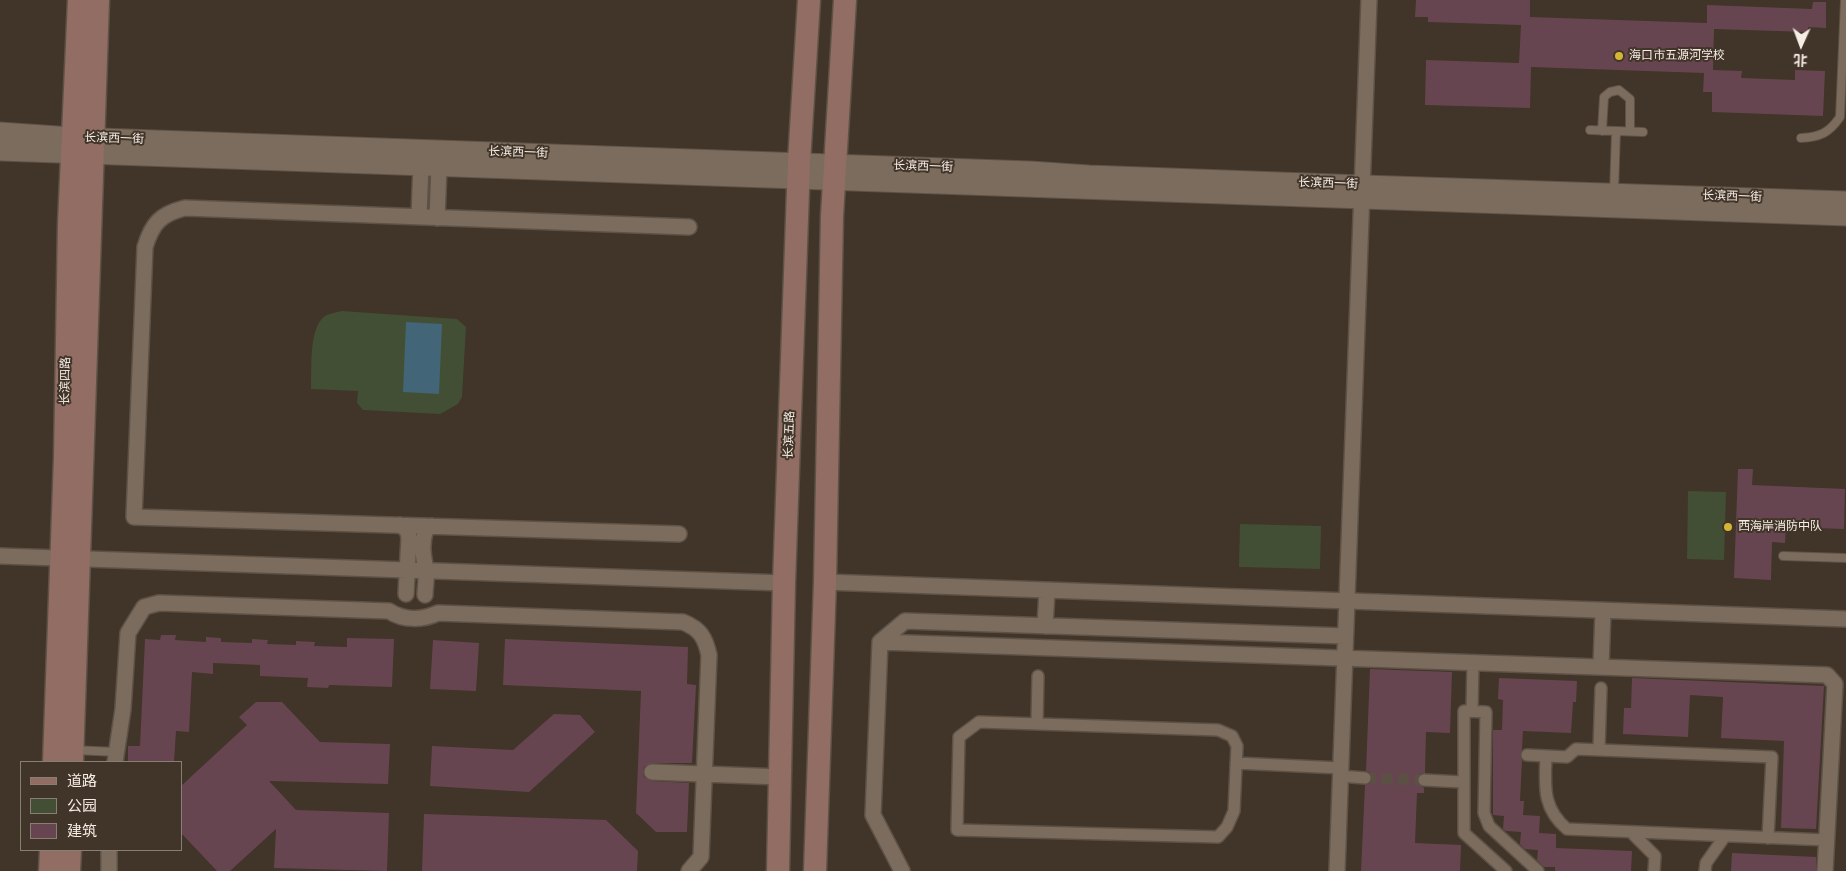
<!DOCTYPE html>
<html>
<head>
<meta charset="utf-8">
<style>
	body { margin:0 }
	#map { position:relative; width:1846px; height:871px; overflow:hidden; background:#413428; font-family:"Titillium Web","Noto Sans SC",sans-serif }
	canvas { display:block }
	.legend { position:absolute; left:20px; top:761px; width:162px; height:90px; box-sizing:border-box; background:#413428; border:1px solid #897e74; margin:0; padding:6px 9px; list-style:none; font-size:15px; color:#f6ede5 }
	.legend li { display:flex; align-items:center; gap:10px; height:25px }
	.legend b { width:25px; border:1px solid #897e74 }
	.north { position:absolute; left:1776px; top:20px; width:50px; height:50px; -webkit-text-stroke:4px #413428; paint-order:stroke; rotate:182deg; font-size:14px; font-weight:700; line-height:20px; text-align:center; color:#f6ede5 }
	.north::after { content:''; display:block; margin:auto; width:18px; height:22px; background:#f6ede5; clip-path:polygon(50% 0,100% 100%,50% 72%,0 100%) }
</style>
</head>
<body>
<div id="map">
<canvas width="1846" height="871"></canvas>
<ul class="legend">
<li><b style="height:6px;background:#926d63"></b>道路</li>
<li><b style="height:14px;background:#424f35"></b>公园</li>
<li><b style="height:14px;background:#674550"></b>建筑</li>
</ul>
<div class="north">北</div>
</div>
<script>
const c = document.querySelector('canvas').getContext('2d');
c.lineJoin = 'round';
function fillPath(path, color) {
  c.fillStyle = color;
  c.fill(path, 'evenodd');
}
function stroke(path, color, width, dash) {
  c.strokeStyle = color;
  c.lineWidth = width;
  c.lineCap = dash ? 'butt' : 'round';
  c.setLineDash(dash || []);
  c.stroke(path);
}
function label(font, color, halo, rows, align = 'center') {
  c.font = font + ' "Titillium Web","Noto Sans SC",sans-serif';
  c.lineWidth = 4;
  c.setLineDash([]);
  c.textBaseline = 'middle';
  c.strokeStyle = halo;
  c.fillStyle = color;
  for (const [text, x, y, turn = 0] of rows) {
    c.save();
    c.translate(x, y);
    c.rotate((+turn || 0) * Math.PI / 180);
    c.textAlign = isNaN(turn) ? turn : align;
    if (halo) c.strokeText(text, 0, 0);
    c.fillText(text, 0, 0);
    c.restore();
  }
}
fillPath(new Path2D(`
	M 342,311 L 457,319 L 466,327 L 462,397 L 458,404 L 440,414 L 363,410 L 357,403 L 358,391 L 311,389 C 312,370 308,324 327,315 C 331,313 338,312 342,311 Z
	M 1688,491 L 1726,492 L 1724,560 L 1687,559 Z
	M 1240,524 L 1321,526 L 1320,569 L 1239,567 Z`), '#424f35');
fillPath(new Path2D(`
	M 406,322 L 442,324 L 439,394 L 403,392 Z`), '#426577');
fillPath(new Path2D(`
	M 1416,0 L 1530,0 L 1530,17 L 1707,23 L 1707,5 L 1812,9 L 1813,2 L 1826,2 L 1826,28 L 1808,27 L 1808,32 L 1714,29 L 1713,70 L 1742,71 L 1741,78 L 1795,80 L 1795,70 L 1825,71 L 1823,116 L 1712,112 L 1712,92 L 1703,92 L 1704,73 L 1531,67 L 1530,108 L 1425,105 L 1426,60 L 1519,63 L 1521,25 L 1428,22 L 1428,17 L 1415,17 Z
	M 1738,469 L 1753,469 L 1752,485 L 1845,489 L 1844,529 L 1786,527 L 1785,543 L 1772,542 L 1771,580 L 1734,578 Z
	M 161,635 L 176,635 L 175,640 L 206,642 L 206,637 L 221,638 L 221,642 L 252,643 L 252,639 L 268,640 L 267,644 L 296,645 L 296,641 L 315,642 L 314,646 L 347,647 L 347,638 L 394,639 L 392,687 L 329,685 L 328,688 L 307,687 L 308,678 L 260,676 L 260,665 L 213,663 L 213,674 L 192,672 L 189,732 L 176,731 L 174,762 L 128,762 L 128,746 L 140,746 L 145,639 L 160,640 Z
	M 505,639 L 688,647 L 687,684 L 696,685 L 692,763 L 652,763 L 644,767 L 643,772 L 644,777 L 651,781 L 689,783 L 687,832 L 656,832 L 636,813 L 641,691 L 503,685 Z
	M 433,640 L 479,643 L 476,691 L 430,689 Z
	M 1370,669 L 1452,672 L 1450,733 L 1426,732 L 1425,773 L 1420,774 L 1417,779 L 1418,784 L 1424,788 L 1424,793 L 1417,793 L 1415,843 L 1461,845 L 1460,871 L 1361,871 L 1365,785 L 1371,783 L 1372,778 L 1370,772 L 1366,771 Z
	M 1499,678 L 1577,681 L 1576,702 L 1573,702 L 1571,733 L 1523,731 L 1522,749 L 1520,755 L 1522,760 L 1520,801 L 1524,801 L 1523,815 L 1540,816 L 1539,833 L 1556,834 L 1556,848 L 1632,851 L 1631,871 L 1555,871 L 1555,867 L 1544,867 L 1537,860 L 1538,850 L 1525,849 L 1520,844 L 1521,832 L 1506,831 L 1503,829 L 1504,816 L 1493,815 L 1493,730 L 1502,730 L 1503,700 L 1498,699 Z
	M 1632,678 L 1824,686 L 1816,829 L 1781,828 L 1784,741 L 1721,738 L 1723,697 L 1690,695 L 1688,737 L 1623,734 L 1624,708 L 1631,708 Z
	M 256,702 L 282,702 L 320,742 L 390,744 L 388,784 L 269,781 L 296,810 L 389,813 L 387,871 L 274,868 L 276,829 L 230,871 L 217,871 L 181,833 L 181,786 L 247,725 L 239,717 Z
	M 554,714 L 580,715 L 595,732 L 529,792 L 430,786 L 432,746 L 513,750 Z
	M 424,814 L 606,820 L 638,851 L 637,871 L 422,871 Z
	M 1732,853 L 1816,857 L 1816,871 L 1731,871 Z`), '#674550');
stroke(new Path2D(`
	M 1365,778 L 1424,780`), '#5c5044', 11, [11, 5.5]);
const service = new Path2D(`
	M 1590,130 L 1643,132
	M 1602,131 L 1604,97 L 1610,92 L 1619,90 L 1630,99 L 1630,131
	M 1801,138 C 1820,137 1829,133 1840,117 L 1845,0
	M 1614,192 L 1616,131
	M 1783,556 L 1846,558
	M 74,750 L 117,752`);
const pedestrian = new Path2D(`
	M 1472,711 L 1473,663
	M 979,722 L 1218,730 L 1232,736 L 1237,746 L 1234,811 L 1227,827 L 1218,837 L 957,830 L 959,737 Z
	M 1037,724 L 1038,676
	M 1599,749 L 1601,688
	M 1527,755 L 1567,757 L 1576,749 L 1772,757 L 1768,838
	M 1546,756 C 1545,786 1542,808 1567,829 L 1826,840
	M 1236,763 L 1340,768
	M 1340,776 L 1365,778
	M 1424,780 L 1462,782
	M 1632,833 L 1655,856 L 1654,871
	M 1506,871 L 1464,833 L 1464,711 L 1486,712 L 1484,813 L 1489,826 L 1538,871
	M 1705,871 L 1706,863 L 1725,836`);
const minor = new Path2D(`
	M 419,217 L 421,165
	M 437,218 L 439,166
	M 400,525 L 407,530 L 409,537 L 406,594
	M 679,534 L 134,517 L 145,247 C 152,224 160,214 185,208 L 689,227
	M 0,556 L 784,583
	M 825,582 L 1846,619
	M 425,595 C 425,587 427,578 426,570 C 423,555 421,544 426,529 L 432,526
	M 1045,626 L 1047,591
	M 880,642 L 1827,675 L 1835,684 L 1825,871
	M 1601,666 L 1603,611
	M 115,762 L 123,709 L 128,633 L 144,607 L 159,603 L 389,611 C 404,621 423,620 438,613 L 683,622 C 700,629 705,637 709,655 L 701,857 L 689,871
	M 652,772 L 780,777
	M 109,871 L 109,850
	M 902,871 L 873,815 L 880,642 L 905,621 L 1345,636
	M 1337,871 L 1369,0`);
const tertiary = new Path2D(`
	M 0,132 L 72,137 L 1030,171 L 1089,175 L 1334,184 L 1846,201
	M 0,151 L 1846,216`);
const secondary = new Path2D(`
	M 54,762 L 65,458 L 69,224 L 79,0
	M 72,762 L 98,0
	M 50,871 L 51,850
	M 69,871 L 70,850
	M 778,871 L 784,583 L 799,162 L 809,0
	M 815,871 L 825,582 L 832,216 L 845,0`);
stroke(service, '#5e5247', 10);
stroke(pedestrian, '#5e5247', 14);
stroke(minor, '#5e5247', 18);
stroke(tertiary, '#5e5247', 21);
stroke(secondary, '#5e5247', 25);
stroke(service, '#7b6c5e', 8);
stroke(pedestrian, '#7b6c5e', 11);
stroke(minor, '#7b6c5e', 15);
stroke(tertiary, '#7b6c5e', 19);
stroke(secondary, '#926d63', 22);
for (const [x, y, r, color] of [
	[1619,56,5,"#d5b535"],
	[1728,527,5,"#d5b535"]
]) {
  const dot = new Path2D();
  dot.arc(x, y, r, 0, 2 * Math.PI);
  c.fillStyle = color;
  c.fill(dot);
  stroke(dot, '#413428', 2);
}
label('12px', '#f6ede5', '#413428', [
	["海口市五源河学校",1629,56],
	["西海岸消防中队",1738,527]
], 'left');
label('12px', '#f6ede5', '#413428', [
	["长滨西一街",114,139,2],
	["长滨西一街",518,153,2],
	["长滨西一街",923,167,2],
	["长滨西一街",1328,184,2],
	["长滨西一街",1732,197,2],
	["长滨四路",66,381,-89],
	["长滨五路",790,435,-88]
]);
</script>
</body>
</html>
